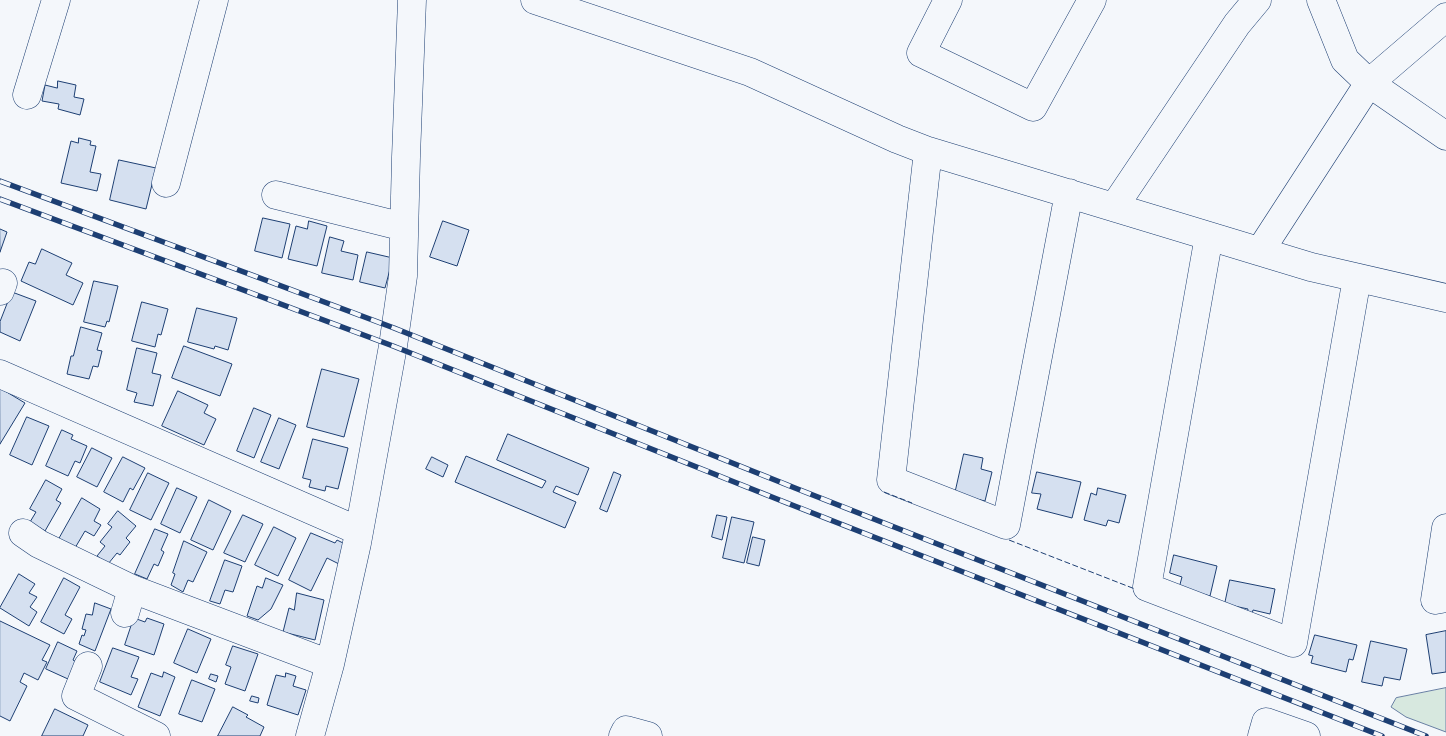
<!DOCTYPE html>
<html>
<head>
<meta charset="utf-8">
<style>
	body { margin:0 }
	canvas { display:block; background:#f4f7fb }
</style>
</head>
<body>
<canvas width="1446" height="736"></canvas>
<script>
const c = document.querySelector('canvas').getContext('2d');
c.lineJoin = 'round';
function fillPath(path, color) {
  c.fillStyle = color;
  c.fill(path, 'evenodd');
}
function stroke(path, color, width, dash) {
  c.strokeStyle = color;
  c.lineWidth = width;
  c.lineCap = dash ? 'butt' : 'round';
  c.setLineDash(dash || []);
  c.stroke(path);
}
const green = new Path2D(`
	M 1446,688 L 1446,732 L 1406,717 L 1391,707 L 1396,698 Z`);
fillPath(green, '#d7e8df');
stroke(green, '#687fa3', 1);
const building = new Path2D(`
	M 58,81 L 76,85 L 74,97 L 84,99 L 80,115 L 58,109 L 59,104 L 42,101 L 45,85 L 57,88 Z
	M 79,138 L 91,141 L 90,145 L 96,146 L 90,172 L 101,174 L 97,191 L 61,183 L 71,141 L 78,143 Z
	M 119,160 L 156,168 L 146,209 L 110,200 Z
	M 263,218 L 290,224 L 282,258 L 255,251 Z
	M 309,221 L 327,226 L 317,266 L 288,259 L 296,226 L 307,229 Z
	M 443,221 L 469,230 L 457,266 L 430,257 Z
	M 0,229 L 7,232 L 0,252 Z
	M 330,237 L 344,241 L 341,251 L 358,255 L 353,280 L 322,273 Z
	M 42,249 L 72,263 L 66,275 L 83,283 L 73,305 L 21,281 L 29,262 L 35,264 Z
	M 367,252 L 393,258 L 385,288 L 360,282 Z
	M 94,281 L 118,286 L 109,322 L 107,321 L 105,327 L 84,322 Z
	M 12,292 L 36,301 L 20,341 L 0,332 L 0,322 Z
	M 142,302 L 168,309 L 161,335 L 158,334 L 155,347 L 132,341 Z
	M 197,308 L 237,318 L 228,350 L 215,346 L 214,349 L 188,342 Z
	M 81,327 L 102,333 L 97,350 L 102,351 L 98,367 L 93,366 L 89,379 L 67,374 L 71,356 L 73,356 Z
	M 184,346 L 232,364 L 220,396 L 172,378 Z
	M 137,348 L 157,353 L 152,373 L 161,375 L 153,406 L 134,402 L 137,393 L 127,390 Z
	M 322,369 L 359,379 L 344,437 L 307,427 Z
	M 0,388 L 25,403 L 0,444 Z
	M 178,391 L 208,405 L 204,413 L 216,419 L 204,445 L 162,426 Z
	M 254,408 L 271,415 L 254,458 L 237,451 Z
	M 27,417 L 49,426 L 32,465 L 10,455 Z
	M 279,418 L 296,425 L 279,469 L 261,462 Z
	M 62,430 L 73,435 L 71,439 L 87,446 L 80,463 L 75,461 L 68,476 L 46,466 Z
	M 508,434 L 589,468 L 578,495 L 556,486 L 553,492 L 576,502 L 565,528 L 455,482 L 466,456 L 542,488 L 546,481 L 497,460 Z
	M 313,439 L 348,448 L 338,489 L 326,486 L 325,491 L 309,487 L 311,480 L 303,478 Z
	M 92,448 L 112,458 L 97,487 L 77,477 Z
	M 964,454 L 983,458 L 981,469 L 992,472 L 985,501 L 955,494 Z
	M 123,457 L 145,468 L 133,490 L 130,488 L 123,502 L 104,492 Z
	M 432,457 L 448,465 L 443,477 L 426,469 Z
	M 614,472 L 621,475 L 607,512 L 600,509 Z
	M 1037,472 L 1081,482 L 1072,518 L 1037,509 L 1041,494 L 1032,493 Z
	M 148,473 L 169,483 L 151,520 L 130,510 Z
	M 46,480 L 62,489 L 56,500 L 61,503 L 45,531 L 30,522 L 36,512 L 30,509 Z
	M 177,488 L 197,497 L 180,533 L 161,524 Z
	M 1098,488 L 1126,495 L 1119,523 L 1108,520 L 1106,526 L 1084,520 L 1091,493 L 1096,495 Z
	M 82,498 L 100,509 L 94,521 L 101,525 L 94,536 L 85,531 L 75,548 L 59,539 Z
	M 209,500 L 231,511 L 213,550 L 191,540 Z
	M 118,511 L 136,526 L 126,538 L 130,542 L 120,555 L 117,553 L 108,564 L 97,556 L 105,546 L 100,542 L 112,527 L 108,524 Z
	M 243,515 L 263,524 L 245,562 L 224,553 Z
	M 717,515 L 727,517 L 722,540 L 712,537 Z
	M 732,517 L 754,522 L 744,563 L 723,558 Z
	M 274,527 L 296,538 L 278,576 L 255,565 Z
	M 155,529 L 168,534 L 161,550 L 164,552 L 158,566 L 154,564 L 147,579 L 135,574 Z
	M 311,533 L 335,543 L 337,540 L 347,545 L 339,564 L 327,558 L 311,591 L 289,580 Z
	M 753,537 L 765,540 L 759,566 L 747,563 Z
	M 184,541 L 207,552 L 193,582 L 188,580 L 183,592 L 171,585 L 175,574 L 173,573 Z
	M 1174,555 L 1217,566 L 1210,596 L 1179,588 L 1182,577 L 1170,573 Z
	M 225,560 L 242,566 L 233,592 L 225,590 L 220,604 L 210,601 Z
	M 19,574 L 35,584 L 29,593 L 37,597 L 30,607 L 37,612 L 29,626 L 0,608 Z
	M 64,578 L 80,587 L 65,615 L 72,619 L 64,634 L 41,622 Z
	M 266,578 L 283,585 L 271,609 L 258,620 L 247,616 L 257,586 L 262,588 Z
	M 1230,580 L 1275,589 L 1270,614 L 1253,610 L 1252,614 L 1247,613 L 1248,609 L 1225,604 Z
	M 297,593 L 324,600 L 315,640 L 283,632 L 289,608 L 294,610 Z
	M 95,603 L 111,609 L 95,651 L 79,644 L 82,635 L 84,636 L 86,630 L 82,629 L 86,614 L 92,615 Z
	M 134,618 L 145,622 L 147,618 L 164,624 L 154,655 L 125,645 Z
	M 0,621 L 50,645 L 42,660 L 47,662 L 38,680 L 24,673 L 20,682 L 27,686 L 10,721 L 0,716 Z
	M 188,629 L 211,639 L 197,673 L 174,663 Z
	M 1446,631 L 1446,672 L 1432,674 L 1426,635 Z
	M 1315,635 L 1357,645 L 1353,660 L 1349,659 L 1346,672 L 1311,663 L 1313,656 L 1309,655 Z
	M 1371,641 L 1407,649 L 1400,680 L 1384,677 L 1382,686 L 1362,682 Z
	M 58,642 L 77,651 L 73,660 L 76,662 L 68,679 L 46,669 Z
	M 233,646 L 258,654 L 245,691 L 225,684 L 231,667 L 226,665 Z
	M 113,648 L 139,657 L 131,677 L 138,679 L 131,695 L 100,682 Z
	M 164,672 L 175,677 L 160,716 L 138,707 L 151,673 L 162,677 Z
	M 286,673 L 296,676 L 293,686 L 306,690 L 298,715 L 267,705 L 276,675 L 285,677 Z
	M 211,674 L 218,676 L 216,682 L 209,679 Z
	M 192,680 L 215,689 L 202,722 L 179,714 Z
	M 252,696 L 259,698 L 258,703 L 250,701 Z
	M 233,707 L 248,715 L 246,717 L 264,727 L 260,736 L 218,736 Z
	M 55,709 L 88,725 L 83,736 L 42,736 Z`);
fillPath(building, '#d5e0f0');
stroke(building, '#1d3f73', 1);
const minor = new Path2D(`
	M 535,0 L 750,72 L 897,139 L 928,151 L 1311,267 L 1446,298
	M 948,0 L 921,53 L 1033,107 L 1092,0
	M 1321,0 L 1345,60 L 1369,83 L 1446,136
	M 27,95 L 56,0
	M 928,151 L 891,480 L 1006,525 L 1069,193
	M 166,183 L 214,0
	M 276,195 L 404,227
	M 1114,207 L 1237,24 L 1257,0
	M 1209,236 L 1147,587 L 1293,643 L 1357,278
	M 1260,251 L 1369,83 L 1446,17
	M 0,291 L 3,283
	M 0,374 L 359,531
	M 1446,528 L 1435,600 L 1446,598
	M 23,533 L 39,544 L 132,589 L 330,664
	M 125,613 L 132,589
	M 88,666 L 76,696 L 156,736
	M 310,736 L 330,664 L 357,543 L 393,346 L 403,276 L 406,157 L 412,0
	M 623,736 L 626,730 L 648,736
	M 1262,736 L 1266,722 L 1306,736`);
stroke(minor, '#1d3f73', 29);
stroke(minor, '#f4f7fb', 28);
const rail = new Path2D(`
	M 0,181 L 394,328 L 795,488 L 1426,736
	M 0,199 L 393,346 L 787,503 L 1382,736`);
stroke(rail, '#1d3f73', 5.5);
stroke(rail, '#f4f7fb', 4, [11]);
stroke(new Path2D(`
	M 884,492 L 912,503
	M 1009,540 L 1135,589`), '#1d3f73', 1, [6, 2.5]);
</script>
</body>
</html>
